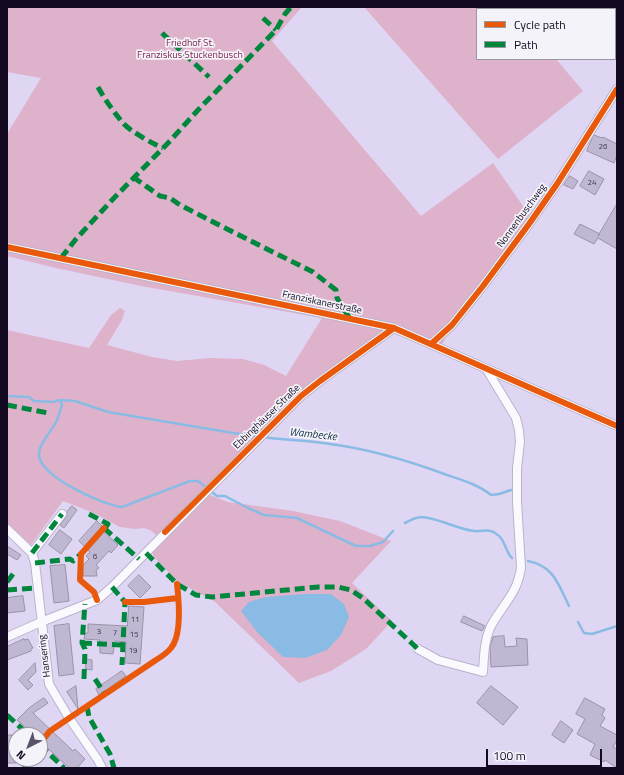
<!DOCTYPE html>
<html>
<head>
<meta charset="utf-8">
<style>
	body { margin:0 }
	#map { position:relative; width:624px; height:775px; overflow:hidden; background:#dfd6f3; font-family:"Titillium Web",sans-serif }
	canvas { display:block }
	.frame { position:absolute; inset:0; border:8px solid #130a21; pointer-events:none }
	.legend { position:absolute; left:476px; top:8px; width:140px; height:52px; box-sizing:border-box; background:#f5f3fa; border:1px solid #9b96a3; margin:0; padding:5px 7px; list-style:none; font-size:12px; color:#130a21 }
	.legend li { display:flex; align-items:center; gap:8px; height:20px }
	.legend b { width:20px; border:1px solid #9b96a3 }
	.north { position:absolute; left:8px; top:727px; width:40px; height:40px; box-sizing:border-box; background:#f5f3fa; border:1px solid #9b96a3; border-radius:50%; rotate:222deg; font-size:11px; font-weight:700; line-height:16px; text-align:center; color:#130a21 }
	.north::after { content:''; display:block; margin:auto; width:14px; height:18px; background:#5a516a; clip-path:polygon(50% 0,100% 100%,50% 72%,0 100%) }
	.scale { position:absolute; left:486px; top:749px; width:116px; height:18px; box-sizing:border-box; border:2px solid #130a21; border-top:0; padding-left:5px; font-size:12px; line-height:14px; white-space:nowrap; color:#130a21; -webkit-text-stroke:3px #f5f3fa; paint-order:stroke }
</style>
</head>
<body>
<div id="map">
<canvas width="624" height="775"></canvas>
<div class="frame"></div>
<ul class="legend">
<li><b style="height:5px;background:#e8590c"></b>Cycle path</li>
<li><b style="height:5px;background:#00873e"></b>Path</li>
</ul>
<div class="north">N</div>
<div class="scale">100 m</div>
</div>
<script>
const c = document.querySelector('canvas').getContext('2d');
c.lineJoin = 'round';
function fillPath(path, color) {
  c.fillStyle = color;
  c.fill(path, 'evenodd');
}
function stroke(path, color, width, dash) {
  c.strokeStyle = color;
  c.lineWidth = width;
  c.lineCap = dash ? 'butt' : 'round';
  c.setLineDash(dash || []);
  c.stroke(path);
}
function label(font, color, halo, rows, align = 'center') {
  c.font = font + ' "Titillium Web",sans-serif';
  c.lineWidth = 3.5;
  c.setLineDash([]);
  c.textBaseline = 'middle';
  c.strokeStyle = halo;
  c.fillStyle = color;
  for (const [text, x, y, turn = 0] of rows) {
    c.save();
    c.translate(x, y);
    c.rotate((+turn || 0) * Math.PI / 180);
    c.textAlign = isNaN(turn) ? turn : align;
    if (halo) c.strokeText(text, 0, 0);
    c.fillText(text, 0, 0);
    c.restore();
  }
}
fillPath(new Path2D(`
	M 7,7 L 302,7 L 272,41 L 421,216 L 493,163 L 535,223 L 459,320 L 446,337 L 438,352 L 393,333 L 310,392 L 207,494 L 228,502 L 293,511 L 340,521 L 391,541 L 352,583 L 392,621 L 366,649 L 331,671 L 299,683 L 214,601 L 178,582 L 153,556 L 153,550 L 161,539 L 150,530 L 144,528 L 135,529 L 120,527 L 94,513 L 63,501 L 31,545 L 7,523 L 7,330 L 89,348 L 111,315 L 120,308 L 125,311 L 122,320 L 107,345 L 152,357 L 177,361 L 210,358 L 243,359 L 264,365 L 286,376 L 322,318 L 141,286 L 56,268 L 7,256 L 7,134 L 41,78 L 7,72 Z
	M 364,7 L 514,7 L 514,9 L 477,9 L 477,59 L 556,59 L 583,91 L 498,159 Z`), '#dfb2cc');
fillPath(new Path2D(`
	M 305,594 L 331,594 L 344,604 L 349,617 L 341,635 L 327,650 L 305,658 L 283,657 L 257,632 L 241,611 L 249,602 L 266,597 Z`), '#8abbe4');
stroke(new Path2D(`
	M 7,396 L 29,397 L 34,401 L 53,402 L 60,400 L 75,401 L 108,412 L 257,437
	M 60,400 L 62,405 C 60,410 59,417 56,422 C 52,430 40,443 39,452 C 35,475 103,505 122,507 L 190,481 L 198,481 L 217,496 L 225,496 L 248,508 L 264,515 L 297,518 L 356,546 L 370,546 L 383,542 L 393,531
	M 262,437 C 282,440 303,440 323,443 C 366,448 407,460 447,475 C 462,480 479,485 491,495 L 499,494 L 511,490
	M 405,523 C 408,522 412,519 416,518 C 431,514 458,530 474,531 C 482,532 488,528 495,533 C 506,539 505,552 512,558
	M 528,561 C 554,566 558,584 569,606
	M 578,622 L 584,633 L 592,634 L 617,626`), '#8abbe4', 2.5);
const building = new Path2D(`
	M 594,135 L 602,138 L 603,137 L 617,144 L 617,155 L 614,163 L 587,151 Z
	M 589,171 L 604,179 L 595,195 L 580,186 Z
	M 570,176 L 578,181 L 573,189 L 564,185 Z
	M 617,204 L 617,249 L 598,238 L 594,244 L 574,234 L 580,224 L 600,234 L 598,236 Z
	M 72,506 L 77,510 L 64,528 L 60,525 L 66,517 L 67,512 Z
	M 97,521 L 102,526 L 100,528 L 118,545 L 111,553 L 109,551 L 96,565 L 99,568 L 96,570 L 97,576 L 83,576 L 83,565 L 89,559 L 86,556 L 90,552 L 79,541 Z
	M 60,530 L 72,539 L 61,554 L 49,545 Z
	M 7,546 L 21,555 L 17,560 L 7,554 Z
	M 65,565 L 69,601 L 54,603 L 50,566 Z
	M 139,575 L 151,587 L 140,598 L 128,586 Z
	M 23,596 L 25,611 L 7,613 L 7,598 Z
	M 129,606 L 144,607 L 140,664 L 125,663 L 126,642 L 115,641 L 113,654 L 100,653 L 100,640 L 84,639 L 85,633 L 88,633 L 88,624 L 127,626 Z
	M 464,616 L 485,626 L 482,631 L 461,622 Z
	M 69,624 L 74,674 L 59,676 L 54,626 Z
	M 504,636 L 505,647 L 517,646 L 516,638 L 527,639 L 528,665 L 491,667 L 490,647 L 493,637 Z
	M 24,639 L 24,640 L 28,639 L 33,648 L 31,649 L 31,651 L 7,660 L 7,647 Z
	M 86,659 L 92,660 L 92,670 L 86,669 Z
	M 35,663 L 36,672 L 28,680 L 33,685 L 28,690 L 19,680 Z
	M 122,671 L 126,676 L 99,695 L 96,689 Z
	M 76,686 L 78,709 L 67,692 Z
	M 491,686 L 518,707 L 503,725 L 477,703 Z
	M 44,698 L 48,703 L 33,713 L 73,751 L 75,749 L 85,759 L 77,768 L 69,768 L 40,741 L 40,735 L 34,735 L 17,720 L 29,708 Z
	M 585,698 L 605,709 L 602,715 L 605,718 L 600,726 L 617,735 L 617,740 L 613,747 L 617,749 L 617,768 L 605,760 L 604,762 L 590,755 L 595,744 L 577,734 L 585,719 L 576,714 Z
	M 561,721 L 573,730 L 564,743 L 552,735 Z
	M 7,735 L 16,735 L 16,763 L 7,763 Z`);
fillPath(building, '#c0b8d2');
stroke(building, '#9a92a9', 1);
const street = new Path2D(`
	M 7,247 L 394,328 L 617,426
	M 431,344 L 452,325 L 483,286 L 529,224 L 557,184 L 617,89
	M 7,529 L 32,553 L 35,563 L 49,684 L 69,718 L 98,760 L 102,768
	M 32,553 L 62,514
	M 7,637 L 41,622 L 97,600 L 112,587 L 301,396 L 320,381 L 394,328
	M 418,649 L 438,660 L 483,672 C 484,657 484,642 490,628 C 501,606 518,594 521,567 L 517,502 L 517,468 L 520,442 L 519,430 L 516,418 L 487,370`);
stroke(street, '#bab3cc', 10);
stroke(street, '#faf9fd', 8);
stroke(new Path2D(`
	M 263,18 L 276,30
	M 162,33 L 209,77
	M 98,87 C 105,100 114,112 123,123 C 130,131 153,144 163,148
	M 133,177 L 160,196 L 170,198 L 180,205 L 231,231 L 313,272 L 336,290 L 337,298 L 350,319
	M 61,258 L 76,239 L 113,199 L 169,142 L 198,110 L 276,30 L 285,14 L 291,7
	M 7,405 L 48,413
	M 89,514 L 108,524 L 105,528
	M 104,528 L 139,559
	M 32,553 L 62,514
	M 146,553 L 177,584 L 196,595 L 212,597 L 318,587 L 338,587 L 351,590 L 364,599 L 418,649
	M 35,563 L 70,559 L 73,561 L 81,554
	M 7,582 L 13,574
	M 112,587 L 125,602 L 122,665
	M 7,590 L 37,588
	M 82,643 L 123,645
	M 84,679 L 85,649 L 82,643 L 85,604
	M 95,679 L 105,694
	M 87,706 L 89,717 L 110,754 L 114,768
	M 7,715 L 29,735
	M 40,745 L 64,768
	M 24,768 L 32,759`), '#00873e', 5, [10, 5]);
stroke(new Path2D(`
	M 7,247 L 394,328 L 617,426
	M 431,344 L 452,325 L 483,286 L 529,224 L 557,184 L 617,89
	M 165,532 L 301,396 L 320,381 L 394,328
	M 97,600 L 94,592 L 80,580 L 81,554 L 104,528
	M 125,602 L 144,602 L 178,598
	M 40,743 L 50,731 L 156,660 C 161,657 167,653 171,648 C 182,635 179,601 177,584`), '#e8590c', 6);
label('8px', '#3e364d', null, [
	["26",603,147],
	["24",592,183],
	["6",95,557],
	["11",135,620],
	["3",99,632],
	["7",115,633],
	["15",134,635],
	["19",133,651]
]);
label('10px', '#81264c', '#f5f3fa', [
	["Friedhof St.",190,44],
	["Franziskus Stuckenbusch",190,56]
]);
label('10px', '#130a21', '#f5f3fa', [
	["Nonnenbuschweg",522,216,-54],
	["Franziskanerstraße",322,303,12],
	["Ebbinghäuser Straße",267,417,-44],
	["Hansering",45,656,-97]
]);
label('italic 11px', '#0f2f43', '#f5f3fa', [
	["Wambecke",313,435,6]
]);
</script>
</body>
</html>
